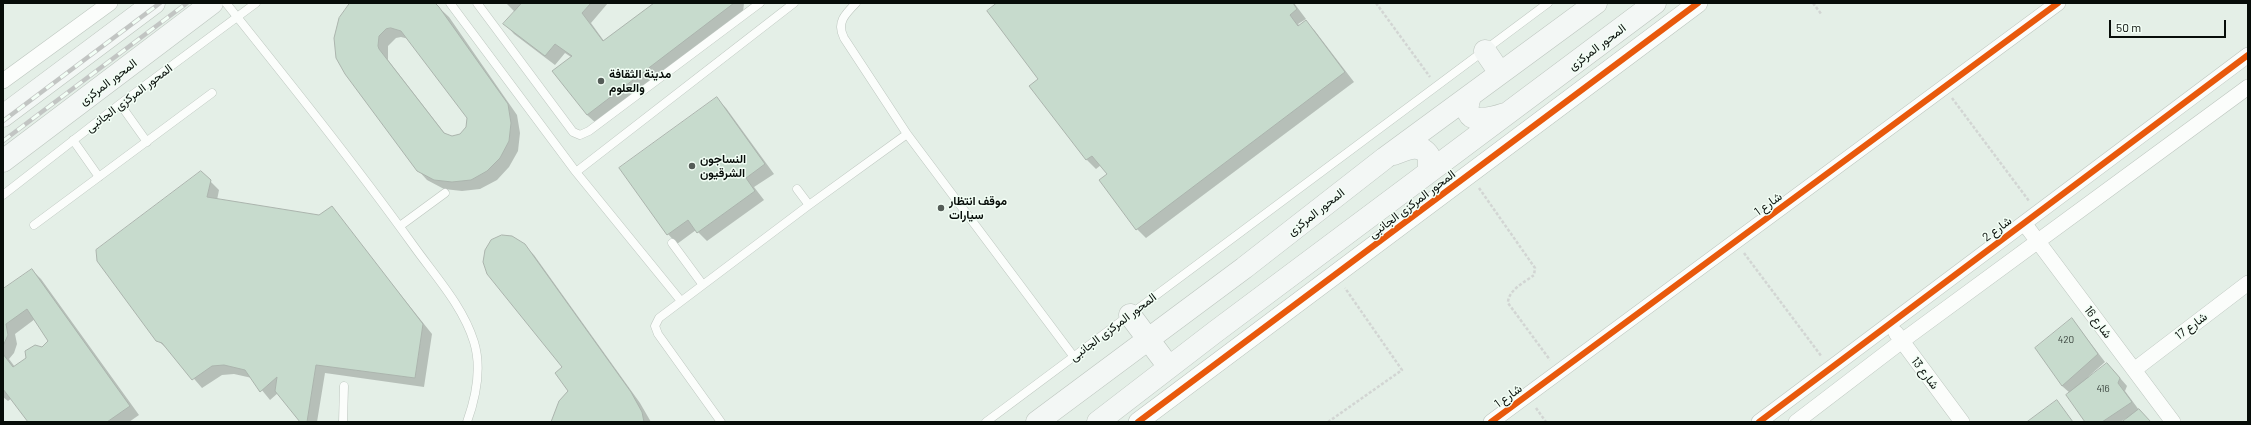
<!DOCTYPE html>
<html>
<head>
<meta charset="utf-8">
<style>
	body { margin:0 }
	#map { position:relative; width:2251px; height:425px; overflow:hidden; background:#e4efe7; font-family:Barlow,sans-serif }
	canvas { display:block }
	.frame { position:absolute; inset:0; border:4px solid #070d09; pointer-events:none }
	.scale { position:absolute; left:2109px; top:20px; width:117px; height:18px; box-sizing:border-box; border:2px solid #070d09; border-top:0; padding-left:5px; font-size:12px; line-height:14px; white-space:nowrap; color:#070d09; -webkit-text-stroke:3px #f2fef5; paint-order:stroke }
</style>
</head>
<body>
<div id="map">
<canvas width="2251" height="425"></canvas>
<div class="frame"></div>
<div class="scale">50 m</div>
</div>
<script>
const c = document.querySelector('canvas').getContext('2d');
c.lineJoin = 'round';
function fillPath(path, color) {
  c.fillStyle = color;
  c.fill(path, 'evenodd');
}
function stroke(path, color, width, dash) {
  c.strokeStyle = color;
  c.lineWidth = width;
  c.lineCap = dash ? 'butt' : 'round';
  c.setLineDash(dash || []);
  c.stroke(path);
}
function label(font, color, halo, rows, align = 'center') {
  c.font = font + ' Barlow,Vazirmatn,sans-serif';
  c.lineWidth = 3;
  c.setLineDash([]);
  c.textBaseline = 'middle';
  c.strokeStyle = halo;
  c.fillStyle = color;
  for (const [text, x, y, turn = 0] of rows) {
    c.save();
    c.translate(x, y);
    c.rotate((+turn || 0) * Math.PI / 180);
    c.textAlign = isNaN(turn) ? turn : align;
    if (halo) c.strokeText(text, 0, 0);
    c.fillText(text, 0, 0);
    c.restore();
  }
}
fillPath(new Path2D(`
	M 351,3 L 434,3 L 449,17 L 517,115 L 520,133 L 518,151 L 509,167 L 497,180 L 480,189 L 462,191 L 444,189 L 427,180 L 418,170 ZM 401,37 L 409,39 L 468,118 L 467,128 L 461,135 L 452,137 L 446,135 L 388,60 L 388,46 L 396,38 Z
	M 506,3 L 608,3 L 591,23 L 604,41 L 655,3 L 744,3 L 743,13 L 597,124 L 587,115 L 571,57 L 565,53 L 555,65 L 514,34 L 505,24 L 515,12 Z
	M 999,3 L 1294,3 L 1306,19 L 1298,24 L 1300,26 L 1306,22 L 1315,31 L 1354,82 L 1146,238 L 1137,229 L 1108,175 L 1101,165 L 1096,169 L 1087,160 Z
	M 717,99 L 726,108 L 774,174 L 754,187 L 764,200 L 707,241 L 696,230 L 677,244 L 668,234 L 620,168 Z
	M 210,181 L 219,190 L 217,200 L 319,216 L 331,208 L 432,334 L 424,387 L 325,373 L 317,422 L 301,422 L 278,393 L 270,400 L 252,378 L 234,374 L 222,375 L 202,388 L 170,351 L 157,340 Z
	M 524,245 L 534,255 L 640,403 L 651,422 L 553,422 L 560,402 L 569,391 Z
	M 32,270 L 41,279 L 139,415 L 129,422 L 29,422 L 12,398 L 8,401 L 3,397 L 3,290 ZM 35,319 L 50,341 L 15,367 L 9,359 L 14,353 L 17,344 L 15,334 Z
	M 2072,319 L 2105,362 L 2088,377 L 2114,371 L 2127,386 L 2125,391 L 2139,410 L 2150,422 L 2124,422 L 2127,418 L 2120,422 L 2087,422 L 2070,393 L 2062,386 Z`), '#0003');
const building = new Path2D(`
	M 350,3 L 435,3 L 439,7 L 508,104 L 511,123 L 509,141 L 500,158 L 487,171 L 471,180 L 452,182 L 434,180 L 417,171 L 345,74 L 336,58 L 334,38 L 339,18 ZM 391,28 L 401,31 L 404,35 L 467,118 L 466,127 L 460,134 L 452,136 L 444,133 L 379,49 L 378,46 L 379,36 L 386,29 Z
	M 522,3 L 591,3 L 582,13 L 603,41 L 654,3 L 734,3 L 587,115 L 552,71 L 572,56 L 555,44 L 545,56 L 503,24 Z
	M 997,3 L 1293,3 L 1297,9 L 1290,15 L 1298,26 L 1306,20 L 1345,72 L 1136,230 L 1099,180 L 1107,174 L 1092,156 L 1086,160 L 1029,86 L 1038,79 L 987,11 Z
	M 717,97 L 765,164 L 746,178 L 755,191 L 697,233 L 688,220 L 667,235 L 619,168 Z
	M 201,171 L 211,180 L 207,197 L 319,215 L 332,206 L 423,324 L 415,378 L 316,365 L 307,422 L 300,422 L 275,391 L 277,377 L 260,392 L 245,370 L 224,365 L 212,366 L 192,380 L 162,343 L 156,341 L 97,261 L 96,250 Z
	M 502,235 L 512,236 L 525,244 L 631,392 L 642,412 L 644,422 L 551,422 L 559,401 L 568,391 L 555,373 L 562,367 L 487,274 L 483,262 L 485,250 L 491,240 Z
	M 32,269 L 130,406 L 107,422 L 28,422 L 3,389 L 3,354 L 13,367 L 26,358 L 25,351 L 35,345 L 42,347 L 48,341 L 27,309 L 6,324 L 8,335 L 3,346 L 3,289 Z
	M 2072,318 L 2098,354 L 2062,386 L 2035,348 Z
	M 2107,363 L 2120,378 L 2118,383 L 2132,402 L 2102,422 L 2085,422 L 2066,395 Z
	M 2057,400 L 2073,422 L 2027,422 Z
	M 2139,409 L 2151,422 L 2122,422 Z`);
fillPath(building, '#c7dbcd');
stroke(building, '#abb4ad', 1);
const service = new Path2D(`
	M 226,3 C 290,83 354,163 413,245 C 435,276 463,306 474,342 C 482,368 476,397 467,422
	M 450,3 L 576,172 L 681,301
	M 477,3 L 573,132 L 580,135 L 589,131 L 760,3
	M 856,3 C 845,14 836,23 844,38 L 907,134 L 1074,357
	M 120,104 L 147,142
	M 73,140 L 99,177
	M 576,172 L 794,3
	M 797,189 L 809,205
	M 3,195 L 120,104 L 256,3
	M 34,225 L 212,93
	M 400,226 L 445,193
	M 672,243 L 703,285
	M 343,422 L 344,386
	M 721,422 L 658,334 L 655,326 L 659,318 L 809,205 L 907,134
	M 986,422 L 1548,3`);
const minor = new Path2D(`
	M 3,81 L 110,3
	M 2024,223 L 2173,422
	M 1896,333 L 1962,422
	M 2134,370 L 2248,283
	M 1491,422 L 2058,3
	M 1759,422 L 2248,55
	M 1796,422 L 1902,341 L 2248,87`);
const tertiary = new Path2D(`
	M 1138,422 L 1698,3`);
const secondary = new Path2D(`
	M 1485,51 L 1500,73
	M 1470,97 C 1459,127 1490,119 1505,114
	M 3,116 L 154,3
	M 1394,154 C 1407,149 1420,142 1429,156 L 1429,171
	M 3,161 L 212,3
	M 1130,315 L 1169,367
	M 1037,422 L 1244,268 L 1385,158 L 1596,3
	M 1098,422 L 1215,332 L 1655,3`);
stroke(service, '#bcc5be', 9);
stroke(minor, '#bcc5be', 16);
stroke(tertiary, '#bcc5be', 20);
stroke(secondary, '#bcc5be', 23);
stroke(new Path2D(`
	M 1376,3 L 1430,77
	M 1813,3 L 1822,15
	M 1952,98 L 2029,201
	M 1479,188 L 1535,268 L 1534,275 C 1525,282 1508,290 1508,303 L 1550,360
	M 1744,253 L 1822,357
	M 1536,408 L 1546,422
	M 1328,422 L 1402,370 L 1345,288`), '#d2d5d3', 2.5, [3, 2]);
stroke(service, '#fbfdfb', 8);
stroke(minor, '#fbfdfb', 15);
stroke(tertiary, '#fbfdfb', 19);
stroke(secondary, '#f3f7f5', 22);
const rail = new Path2D(`
	M 3,121 L 160,3
	M 3,141 L 187,3`);
stroke(rail, '#c2c5c3', 4.5);
stroke(rail, '#f2fef5', 3, [9]);
stroke(new Path2D(`
	M 1138,422 L 1698,3
	M 1491,422 L 2058,3
	M 1759,422 L 2248,55`), '#e8590c', 6);
for (const [x, y, r, color] of [
	[601,81,4,"#545c57"],
	[692,166,4,"#545c57"],
	[941,208,4,"#545c57"]
]) {
  const dot = new Path2D();
  dot.arc(x, y, r, 0, 2 * Math.PI);
  c.fillStyle = color;
  c.fill(dot);
  stroke(dot, '#f2fef5', 1.5);
}
label('10px', '#37403a', null, [
	["420",2066,340],
	["416",2103,389]
]);
label('12px', '#070d09', '#f2fef5', [
	["المحور المركزى",1597,47,-37],
	["المحور المركزى",108,82,-37],
	["المحور المركزى الجانبى",129,98,-37],
	["المحور المركزى الجانبى",1412,204,-37],
	["شارع 1",1768,204,-36],
	["المحور المركزى",1316,212,-38],
	["شارع 2",1997,229,-37],
	["شارع 16",2098,322,53],
	["شارع 17",2191,326,-37],
	["المحور المركزى الجانبى",1113,327,-37],
	["شارع 13",1925,373,53],
	["شارع 1",1508,396,-36]
]);
label('bold 12px', '#070d09', '#f2fef5', [
	["مدينة الثقافة",609,74],
	["والعلوم",609,88],
	["النساجون",700,159],
	["الشرقيون",700,173],
	["موقف انتظار",949,201],
	["سيارات",949,215]
], 'left');
</script>
</body>
</html>
